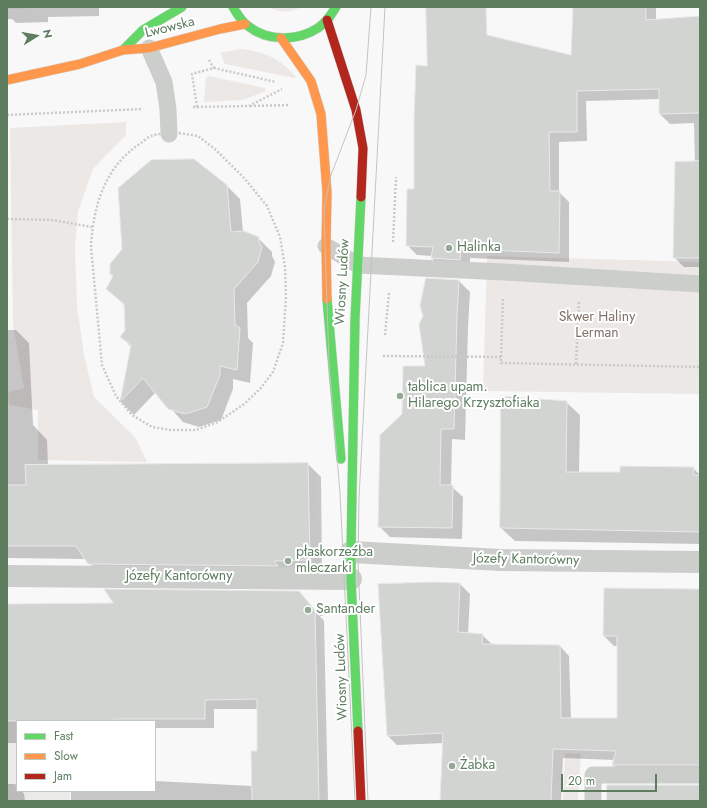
<!DOCTYPE html>
<html>
<head>
<meta charset="utf-8">
<style>
	body { margin:0 }
	#map { position:relative; width:707px; height:808px; overflow:hidden; background:#f9f8f8; font-family:Jost,sans-serif }
	canvas { display:block }
	.frame { position:absolute; inset:0; border:8px solid #5e7d5f; pointer-events:none }
	.legend { position:absolute; left:16px; top:720px; width:140px; height:72px; box-sizing:border-box; background:#fff; border:1px solid #bfcbbf; margin:0; padding:5px 7px; list-style:none; font-size:12px; color:#5e7d5f }
	.legend li { display:flex; align-items:center; gap:8px; height:20px }
	.legend b { width:20px; border:1px solid #bfcbbf }
	.north { position:absolute; left:16px; top:16px; width:40px; height:40px; -webkit-text-stroke:3px #fff; paint-order:stroke; rotate:79deg; font-size:11px; font-weight:700; line-height:16px; text-align:center; color:#5e7d5f }
	.north::after { content:''; display:block; margin:auto; width:14px; height:18px; background:#5e7d5f; clip-path:polygon(50% 0,100% 100%,50% 72%,0 100%) }
	.scale { position:absolute; left:561px; top:774px; width:96px; height:18px; box-sizing:border-box; border:2px solid #5e7d5f; border-top:0; padding-left:5px; font-size:12px; line-height:14px; white-space:nowrap; color:#5e7d5f; -webkit-text-stroke:3px #fff; paint-order:stroke }
</style>
</head>
<body>
<div id="map">
<canvas width="707" height="808"></canvas>
<div class="frame"></div>
<ul class="legend">
<li><b style="height:5px;background:#63d668"></b>Fast</li>
<li><b style="height:5px;background:#ff974d"></b>Slow</li>
<li><b style="height:5px;background:#b3261e"></b>Jam</li>
</ul>
<div class="north">N</div>
<div class="scale">20 m</div>
</div>
<script>
const c = document.querySelector('canvas').getContext('2d');
c.lineJoin = 'round';
function fillPath(path, color) {
  c.fillStyle = color;
  c.fill(path, 'evenodd');
}
function stroke(path, color, width, dash) {
  c.strokeStyle = color;
  c.lineWidth = width;
  c.lineCap = dash ? 'butt' : 'round';
  c.setLineDash(dash || []);
  c.stroke(path);
}
function label(font, color, halo, rows, align = 'center') {
  c.font = font + ' Jost,sans-serif';
  c.lineWidth = 4;
  c.setLineDash([]);
  c.textBaseline = 'middle';
  c.strokeStyle = halo;
  c.fillStyle = color;
  for (const [text, x, y, turn = 0] of rows) {
    c.save();
    c.translate(x, y);
    c.rotate((+turn || 0) * Math.PI / 180);
    c.textAlign = isNaN(turn) ? turn : align;
    if (halo) c.strokeText(text, 0, 0);
    c.fillText(text, 0, 0);
    c.restore();
  }
}
fillPath(new Path2D(`
	M 7,7 L 65,7 L 7,9 Z
	M 7,699 L 17,721 L 17,791 L 70,791 L 70,801 L 7,801 Z`), '#eaeae8');
fillPath(new Path2D(`
	M 267,7 L 302,7 C 288,13 281,13 267,7 Z
	M 241,49 C 265,52 280,58 296,77 L 294,78 L 225,64 L 220,53 Z
	M 209,76 L 265,88 L 266,91 L 243,100 L 204,102 L 206,78 Z
	M 126,122 L 126,135 L 93,169 L 78,211 L 75,248 L 77,305 L 84,355 L 94,397 L 135,437 L 147,462 L 38,460 L 38,410 L 9,405 L 8,392 L 24,388 L 13,325 L 10,128 Z
	M 487,256 L 700,262 L 700,394 L 483,391 Z
	M 565,753 L 581,754 L 578,801 L 563,801 Z`), '#ece8e6');
fillPath(new Path2D(`
	M 7,7 L 99,7 L 99,16 L 48,17 L 48,22 L 16,23 L 12,19 L 7,19 Z
	M 574,7 L 656,7 L 656,21 L 700,17 L 700,267 L 684,267 L 674,257 L 695,163 L 694,123 L 670,124 L 660,114 L 660,99 L 586,101 L 587,141 L 559,142 L 559,192 L 569,202 L 569,262 L 470,258 L 470,269 L 441,268 L 432,258 L 432,256 L 417,255 L 407,245 L 415,190 L 428,67 L 572,56 Z
	M 226,185 L 240,199 L 243,232 L 258,238 L 272,252 L 272,256 L 275,262 L 271,276 L 247,303 L 248,338 L 253,343 L 250,383 L 233,379 L 233,389 L 221,420 L 199,427 L 183,422 L 156,392 L 134,415 L 121,402 L 131,347 L 121,336 L 126,330 L 125,306 L 108,289 Z
	M 427,279 L 459,281 L 470,292 L 468,327 L 465,440 L 452,439 L 451,486 L 463,497 L 462,539 L 390,537 L 379,526 L 402,430 L 426,367 L 424,316 Z
	M 7,330 L 16,330 L 29,343 L 33,425 L 47,440 L 48,465 L 308,464 L 321,477 L 322,573 L 102,577 L 86,559 L 7,558 Z
	M 566,402 L 580,415 L 579,473 L 621,473 L 693,468 L 698,473 L 700,473 L 700,544 L 515,541 L 501,528 Z
	M 460,584 L 470,594 L 468,634 L 482,635 L 493,645 L 560,646 L 569,656 L 571,719 L 618,719 L 618,646 L 614,646 L 604,636 L 700,590 L 700,774 L 623,774 L 613,765 L 614,760 L 563,758 L 561,801 L 441,801 L 444,743 L 397,745 L 388,736 Z
	M 298,592 L 324,621 L 328,801 L 71,801 L 71,791 L 155,791 L 155,781 L 252,786 L 258,752 L 258,709 L 214,709 L 214,728 L 155,728 L 155,721 L 17,721 L 17,743 L 7,743 L 7,605 L 115,604 Z
	M 7,784 L 15,784 L 17,786 L 17,791 L 22,791 L 24,794 L 25,801 L 7,801 Z`), '#0003');
const building = new Path2D(`
	M 426,7 L 486,7 L 487,35 L 571,55 L 573,7 L 646,7 L 646,20 L 700,16 L 700,113 L 659,114 L 659,89 L 577,91 L 577,132 L 549,132 L 550,191 L 560,191 L 559,253 L 461,249 L 460,260 L 431,258 L 433,247 L 406,246 L 407,189 L 414,189 L 414,119 L 416,65 L 427,66 Z
	M 194,159 L 227,185 L 231,232 L 244,231 L 259,237 L 259,242 L 262,247 L 258,262 L 234,289 L 235,325 L 240,328 L 237,370 L 220,366 L 220,375 L 207,407 L 185,414 L 168,409 L 143,378 L 120,402 L 131,345 L 120,337 L 125,330 L 124,304 L 106,289 L 113,276 L 110,274 L 110,264 L 122,249 L 118,188 L 151,160 Z
	M 700,161 L 700,258 L 673,258 L 675,162 Z
	M 426,278 L 459,280 L 457,316 L 454,429 L 441,429 L 440,485 L 453,485 L 452,528 L 378,527 L 380,435 L 402,414 L 403,366 L 425,366 L 419,324 L 423,316 L 420,306 Z
	M 501,396 L 567,401 L 566,472 L 620,472 L 620,466 L 694,467 L 693,475 L 700,475 L 700,532 L 500,528 Z
	M 308,463 L 310,560 L 274,561 L 278,566 L 88,564 L 76,546 L 7,546 L 7,485 L 26,485 L 25,465 Z
	M 434,582 L 460,583 L 458,632 L 483,634 L 482,644 L 560,645 L 561,718 L 617,718 L 617,636 L 603,636 L 604,588 L 700,589 L 700,765 L 612,765 L 616,751 L 553,749 L 551,801 L 440,801 L 443,733 L 387,736 L 378,584 Z
	M 104,589 L 299,591 L 315,610 L 319,801 L 252,801 L 251,751 L 257,751 L 257,699 L 205,700 L 205,719 L 114,719 L 113,721 L 7,721 L 7,604 L 113,603 Z
	M 607,785 L 700,785 L 700,801 L 607,801 Z`);
fillPath(building, '#d2d4d2');
stroke(building, '#e8e8e8', 1);
const fast = new Path2D(`
	M 233,7 C 237,14 241,21 248,26 C 268,42 298,41 318,28 C 326,23 331,15 336,7
	M 123,50 L 143,30 L 182,7
	M 327,299 L 341,459
	M 358,731 L 351,579 L 351,552 L 355,319 L 361,197`);
const slow = new Path2D(`
	M 281,38 L 311,81 L 321,114 L 327,192 L 326,246 L 327,299
	M 7,80 L 80,64 L 123,50 L 149,48 L 220,29 L 245,24`);
const jam = new Path2D(`
	M 327,20 L 356,110 L 363,148 L 361,197
	M 358,731 L 361,801`);
stroke(fast, '#d3d5d3', 10);
stroke(slow, '#d3d5d3', 10);
stroke(jam, '#d3d5d3', 10);
stroke(new Path2D(`
	M 209,60 L 214,68
	M 250,106 L 289,105
	M 193,107 L 249,106 L 282,89
	M 197,107 L 192,74 L 214,68 L 276,82
	M 7,115 L 142,109
	M 179,133 L 198,136 L 216,150 L 245,179 L 267,206 L 280,237 L 285,267 L 286,297 L 283,343 L 273,372 L 260,389 L 244,404 L 218,422 L 196,430 L 171,430 L 152,427 L 132,415 L 116,396 L 102,365 L 91,247 C 93,206 105,166 141,143 C 144,141 148,137 151,136 C 159,133 171,134 179,133 Z
	M 7,219 L 52,220 L 92,227
	M 393,242 L 396,177
	M 385,335 L 389,293
	M 383,356 L 501,357 L 501,363 L 700,367
	M 501,357 L 503,297
	M 576,364 L 579,301
	M 319,476 L 320,551
	M 321,606 L 326,801`), '#c9cac8', 2.5, [2, 2]);
stroke(new Path2D(`
	M 149,48 L 164,82 L 168,109 L 169,134
	M 326,246 L 358,265 L 504,272 L 700,284
	M 593,801 L 593,775 L 700,775`), '#cbcecb', 17);
stroke(new Path2D(`
	M 351,552 L 501,560 L 700,562
	M 7,576 L 351,579`), '#cbcecb', 22);
stroke(fast, '#63d668', 9);
stroke(slow, '#ff974d', 9);
stroke(jam, '#b3261e', 9);
stroke(new Path2D(`
	M 355,801 L 340,493 L 329,363 L 324,216 L 325,204 L 331,175 L 356,110 L 366,75 L 371,7
	M 368,801 L 358,561 L 359,498 L 385,7`), '#c2c4c2', 1);
for (const [x, y, r, color] of [
	[449,248,4,"#94a895"],
	[400,396,4,"#94a895"],
	[288,561,4,"#94a895"],
	[308,610,4,"#94a895"],
	[452,766,4,"#94a895"]
]) {
  const dot = new Path2D();
  dot.arc(x, y, r, 0, 2 * Math.PI);
  c.fillStyle = color;
  c.fill(dot);
  stroke(dot, '#fff', 1.5);
}
label('14px', '#5e7d5f', '#fff', [
	["Lwowska",170,28,-14],
	["Wiosny Ludów",343,282,-87],
	["Józefy Kantorówny",526,560,1],
	["Józefy Kantorówny",179,577],
	["Wiosny Ludów",342,677,-92]
]);
label('14px', '#5e7d5f', '#fff', [
	["Halinka",457,248],
	["tablica upam.",408,388],
	["Hilarego Krzysztofiaka",408,404],
	["płaskorzeźba",296,553],
	["mleczarki",296,569],
	["Santander",316,610],
	["Żabka",460,766]
], 'left');
label('14px', '#807067', '#fff', [
	["Skwer Haliny",597,318],
	["Lerman",597,334]
]);
</script>
</body>
</html>
